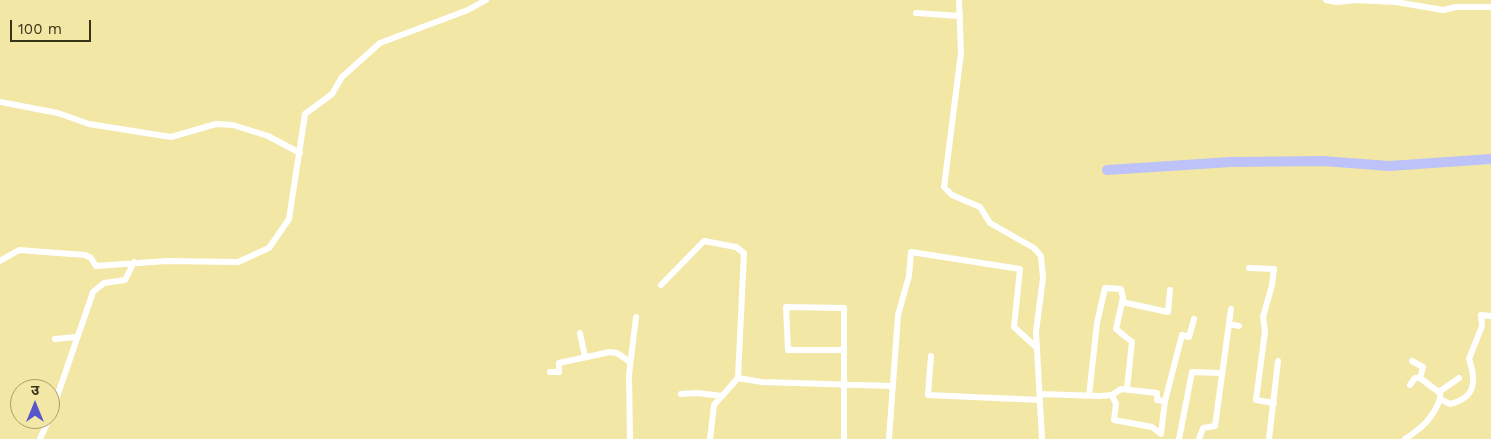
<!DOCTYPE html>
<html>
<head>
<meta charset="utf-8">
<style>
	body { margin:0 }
	#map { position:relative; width:1491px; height:439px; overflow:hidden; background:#f3e7a6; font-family:"Work Sans","Noto Sans Devanagari",sans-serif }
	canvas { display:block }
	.north { position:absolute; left:10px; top:379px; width:50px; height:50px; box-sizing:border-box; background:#f3e7a6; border:1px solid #a89f6e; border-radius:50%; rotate:0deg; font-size:14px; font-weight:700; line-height:20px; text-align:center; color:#373319 }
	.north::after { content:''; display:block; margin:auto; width:18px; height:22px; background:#5956cd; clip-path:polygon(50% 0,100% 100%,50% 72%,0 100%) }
	.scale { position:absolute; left:10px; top:20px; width:81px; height:22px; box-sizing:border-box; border:2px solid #373319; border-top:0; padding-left:6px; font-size:15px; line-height:18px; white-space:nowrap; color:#373319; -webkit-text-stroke:4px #f3e7a6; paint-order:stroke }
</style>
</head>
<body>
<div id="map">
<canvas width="1491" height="439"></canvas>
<div class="north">उ</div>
<div class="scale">100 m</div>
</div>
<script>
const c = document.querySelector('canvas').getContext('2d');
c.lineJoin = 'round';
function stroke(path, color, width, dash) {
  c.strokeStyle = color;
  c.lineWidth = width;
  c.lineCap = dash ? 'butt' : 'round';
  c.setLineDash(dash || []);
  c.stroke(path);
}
stroke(new Path2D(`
	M 1107,170 L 1231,162 L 1323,161 L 1389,166 L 1491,159`), '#bdc3f9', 10);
stroke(new Path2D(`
	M 959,0 L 961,53 L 944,187 L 952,195 L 980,207 L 990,223 L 1034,248 L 1041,256 L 1043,278 L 1036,332 L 1042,439
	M 1326,0 L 1336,2 L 1356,0 L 1396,2 L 1443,10 L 1456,7 L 1491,7
	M 916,13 L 960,16
	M 0,102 L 58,113 L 89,124 L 171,137 L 216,124 L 233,125 L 268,136 L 300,153
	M 0,261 L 19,250 L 85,255 L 91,258 L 96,266 L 167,261 L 238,262 L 269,248 L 289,219 L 305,114 L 332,94 L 342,77 L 380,43 L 468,10 L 486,0
	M 1249,268 L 1274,269 L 1272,285 L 1263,317 L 1265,331 L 1256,400 L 1274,403
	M 661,285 L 704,241 L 736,247 L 744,253 L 738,378 L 714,405 L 710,439
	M 1122,302 L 1168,312 L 1170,290
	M 1229,324 L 1239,326
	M 580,333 L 585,357
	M 55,339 L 76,337
	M 843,350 L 788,350 L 786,307 L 844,308 L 844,439
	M 931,356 L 928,395 L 1040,400
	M 1412,361 L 1423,367 L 1420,378
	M 550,372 L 559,372 L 559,363 L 610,352 L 617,353 L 630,362
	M 738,378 L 762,382 L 892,386
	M 1420,378 L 1440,393 L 1440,399 L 1450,404 C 1475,398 1477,382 1469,359 L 1482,326 L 1481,315 L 1491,316
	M 1410,385 L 1415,378 L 1420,378
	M 1439,392 L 1459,378
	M 681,394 L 697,393 L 722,396
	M 1040,394 L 1100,396 L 1112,395 L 1121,389 L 1157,393 L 1157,400 L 1165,401
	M 1112,395 L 1116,404 L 1114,420 L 1152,427 L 1161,434 L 1165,401 L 1182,335 L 1189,337 L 1194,319
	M 1089,396 L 1097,323 L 1105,288 L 1121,289 L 1123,298 L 1116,329 L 1132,342 L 1127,388
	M 50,417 L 93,292 L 104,283 L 125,280 L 134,262
	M 40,439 L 49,419
	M 630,439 L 629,375 L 636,317
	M 889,439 L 898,315 L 909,276 L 911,252 L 1020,269 L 1014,327 L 1037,348
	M 1179,439 L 1192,372 L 1221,373
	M 1199,439 L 1203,428 L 1215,426 L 1231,309
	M 1269,439 L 1278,361
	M 1405,439 C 1422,428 1433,418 1440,399`), '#fff', 6);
</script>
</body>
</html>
